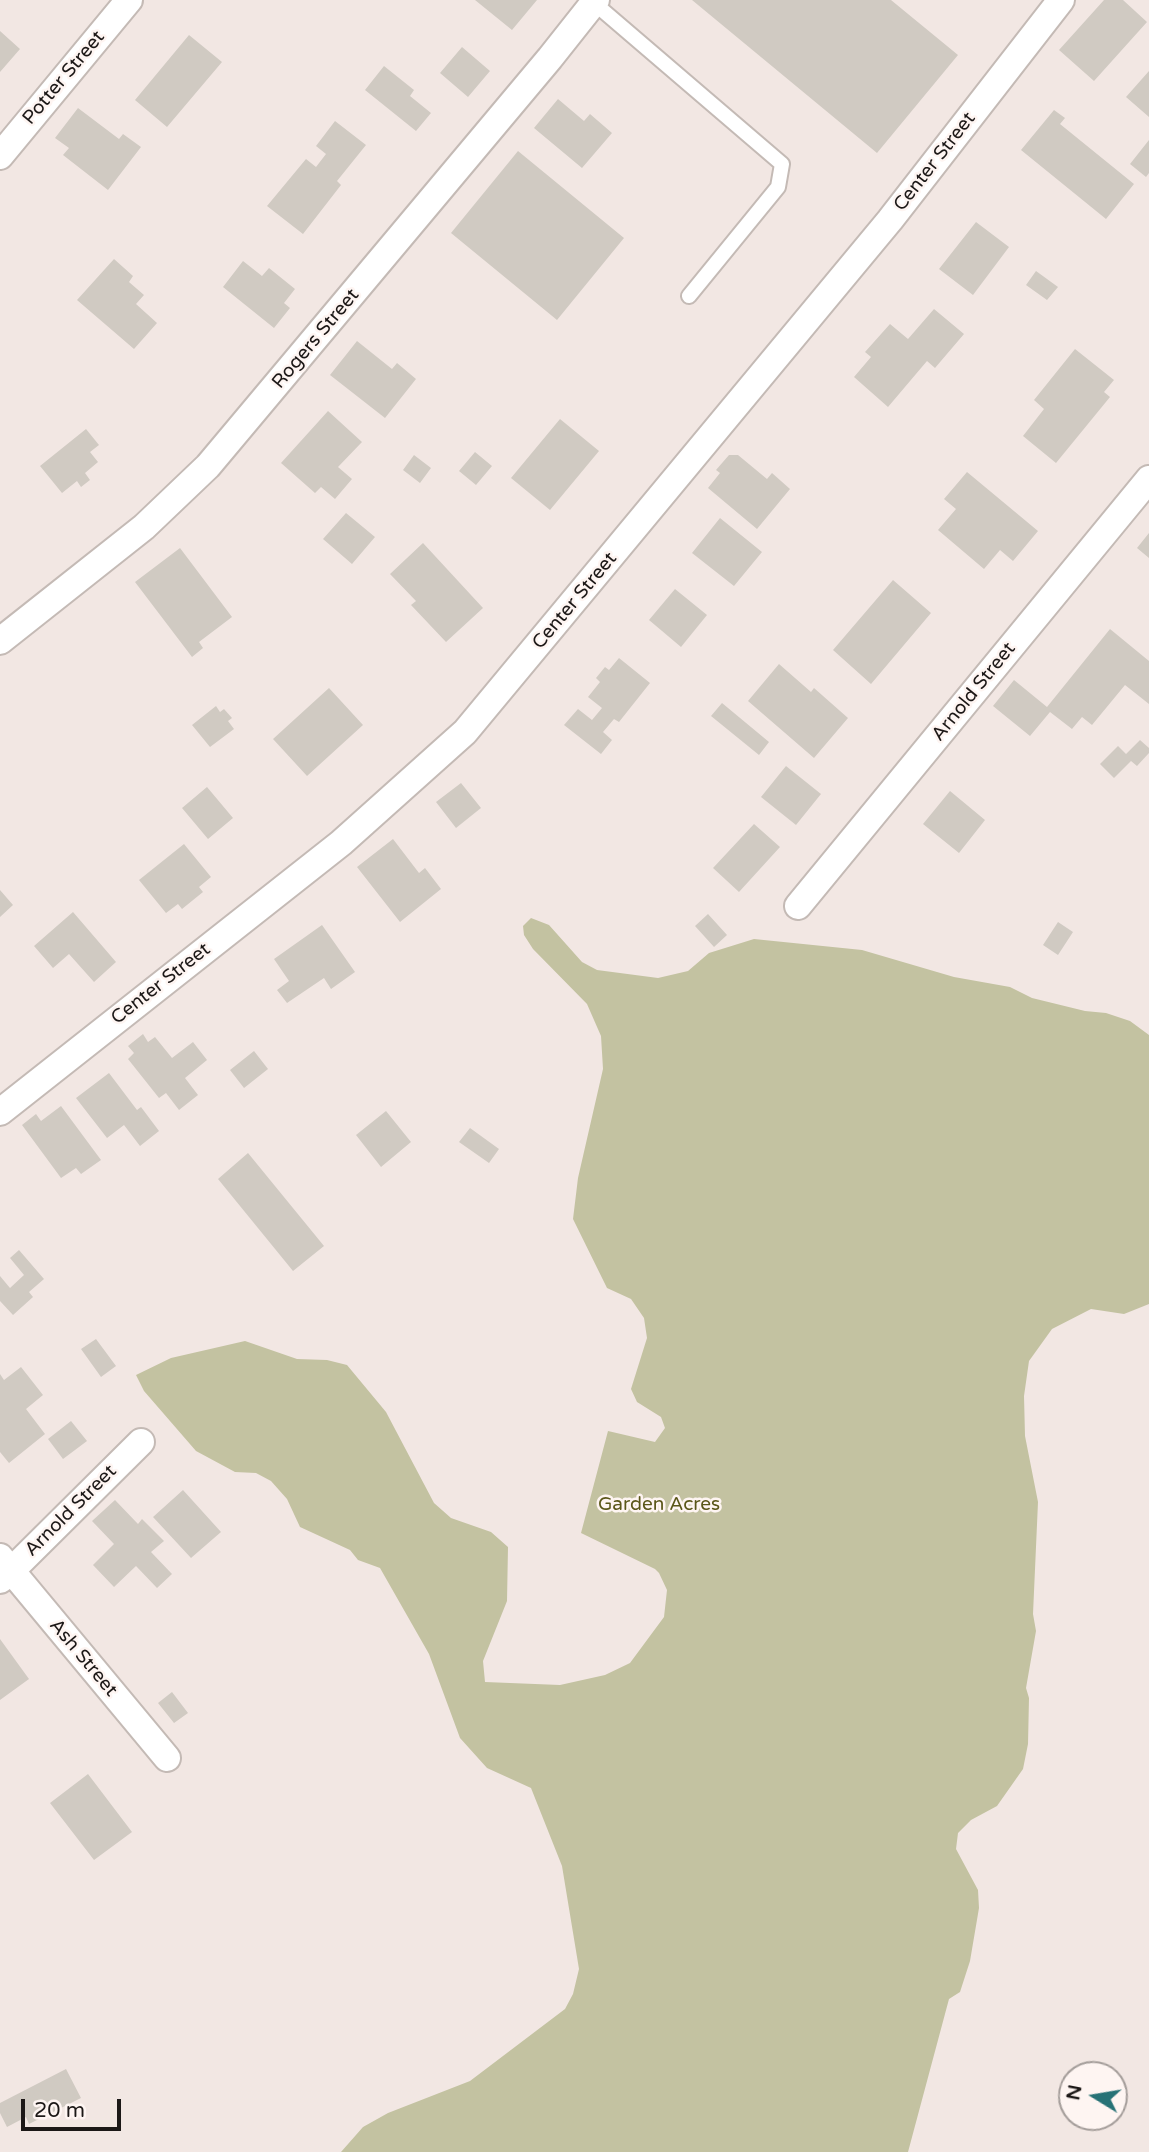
<!DOCTYPE html>
<html>
<head>
<meta charset="utf-8">
<style>
	body { margin:0 }
	#map { position:relative; width:1149px; height:2152px; overflow:hidden; background:#f2e7e3; font-family:"Varela Round",sans-serif }
	canvas { display:block }
	.north { position:absolute; left:1058px; top:2061px; width:70px; height:70px; box-sizing:border-box; background:#fef5f2; border:2px solid #a49d9a; border-radius:50%; rotate:281deg; font-size:19px; font-weight:700; line-height:28px; text-align:center; color:#1c1817 }
	.north::after { content:''; display:block; margin:auto; width:24px; height:32px; background:#277276; clip-path:polygon(50% 0,100% 100%,50% 72%,0 100%) }
	.scale { position:absolute; left:21px; top:2099px; width:100px; height:32px; box-sizing:border-box; border:4px solid #1c1817; border-top:0; padding-left:9px; font-size:21px; line-height:24px; white-space:nowrap; color:#1c1817; -webkit-text-stroke:5px #fef5f2; paint-order:stroke }
</style>
</head>
<body>
<div id="map">
<canvas width="1149" height="2152"></canvas>
<div class="north">N</div>
<div class="scale">20 m</div>
</div>
<script>
const c = document.querySelector('canvas').getContext('2d');
c.lineJoin = 'round';
function fillPath(path, color) {
  c.fillStyle = color;
  c.fill(path, 'evenodd');
}
function stroke(path, color, width, dash) {
  c.strokeStyle = color;
  c.lineWidth = width;
  c.lineCap = dash ? 'butt' : 'round';
  c.setLineDash(dash || []);
  c.stroke(path);
}
function label(font, color, halo, rows, align = 'center') {
  c.font = font + ' "Varela Round",sans-serif';
  c.lineWidth = 5;
  c.setLineDash([]);
  c.textBaseline = 'middle';
  c.strokeStyle = halo;
  c.fillStyle = color;
  for (const [text, x, y, turn = 0] of rows) {
    c.save();
    c.translate(x, y);
    c.rotate((+turn || 0) * Math.PI / 180);
    c.textAlign = isNaN(turn) ? turn : align;
    if (halo) c.strokeText(text, 0, 0);
    c.fillText(text, 0, 0);
    c.restore();
  }
}
fillPath(new Path2D(`
	M 531,918 L 549,925 L 582,962 L 597,970 L 658,978 L 688,971 L 709,953 L 754,939 L 862,950 L 954,977 L 1010,987 L 1032,998 L 1085,1011 L 1106,1013 L 1130,1021 L 1149,1035 L 1149,1304 L 1124,1314 L 1091,1309 L 1052,1329 L 1029,1361 L 1024,1396 L 1025,1436 L 1038,1502 L 1033,1614 L 1036,1631 L 1026,1688 L 1029,1698 L 1028,1744 L 1023,1769 L 997,1806 L 971,1820 L 958,1833 L 956,1849 L 978,1890 L 979,1908 L 970,1961 L 960,1992 L 949,1999 L 908,2152 L 341,2152 L 363,2127 L 388,2113 L 470,2081 L 565,2009 L 573,1994 L 579,1969 L 562,1866 L 531,1788 L 487,1768 L 460,1738 L 429,1654 L 380,1568 L 358,1560 L 350,1550 L 300,1527 L 287,1499 L 271,1481 L 256,1473 L 235,1472 L 196,1451 L 144,1391 L 136,1375 L 171,1358 L 245,1341 L 297,1359 L 327,1360 L 347,1365 L 386,1412 L 434,1503 L 451,1518 L 491,1532 L 508,1547 L 507,1601 L 483,1661 L 485,1682 L 560,1685 L 605,1675 L 630,1663 L 664,1617 L 667,1590 L 659,1573 L 655,1569 L 581,1533 L 608,1431 L 655,1442 L 665,1428 L 661,1417 L 637,1402 L 631,1389 L 647,1338 L 644,1318 L 631,1299 L 607,1288 L 573,1219 L 578,1178 L 603,1069 L 601,1036 L 587,1004 L 533,949 L 524,935 L 523,926 Z`), '#c3c2a1');
fillPath(new Path2D(`
	M 475,0 L 537,0 L 512,30 Z
	M 692,0 L 891,0 L 958,55 L 877,153 Z
	M 1104,0 L 1123,0 L 1147,22 L 1094,81 L 1059,50 Z
	M 0,31 L 20,49 L 0,72 Z
	M 189,35 L 222,62 L 167,127 L 135,100 Z
	M 462,47 L 490,71 L 468,97 L 440,73 Z
	M 384,66 L 414,90 L 410,96 L 431,113 L 416,131 L 365,90 Z
	M 1149,71 L 1149,117 L 1126,97 Z
	M 558,99 L 584,121 L 590,114 L 612,133 L 582,168 L 534,128 Z
	M 78,108 L 119,139 L 123,134 L 141,147 L 108,190 L 63,155 L 69,148 L 55,138 Z
	M 1054,110 L 1065,118 L 1060,124 L 1134,184 L 1106,219 L 1021,150 Z
	M 335,121 L 366,145 L 337,181 L 341,185 L 303,234 L 267,206 L 306,159 L 316,167 L 326,154 L 316,146 Z
	M 1149,140 L 1149,173 L 1146,177 L 1130,164 Z
	M 518,151 L 624,238 L 557,320 L 451,233 Z
	M 976,222 L 1009,247 L 973,295 L 939,269 Z
	M 114,259 L 133,276 L 129,282 L 144,295 L 136,304 L 157,323 L 134,349 L 77,300 Z
	M 243,261 L 262,276 L 269,268 L 295,289 L 284,303 L 290,308 L 274,328 L 223,287 Z
	M 1036,271 L 1058,287 L 1047,300 L 1026,285 Z
	M 934,309 L 964,334 L 935,368 L 927,361 L 888,407 L 854,377 L 871,357 L 865,352 L 890,324 L 908,339 Z
	M 357,341 L 392,369 L 397,363 L 416,379 L 385,418 L 330,375 Z
	M 1075,349 L 1114,380 L 1104,392 L 1110,397 L 1056,463 L 1023,436 L 1044,409 L 1034,400 Z
	M 328,411 L 362,442 L 338,467 L 352,479 L 335,499 L 321,487 L 315,493 L 281,463 Z
	M 560,419 L 599,451 L 550,510 L 511,478 Z
	M 86,429 L 99,445 L 90,452 L 98,462 L 85,473 L 90,480 L 81,487 L 77,481 L 62,493 L 40,466 Z
	M 475,452 L 492,466 L 476,485 L 459,471 Z
	M 414,455 L 431,468 L 420,483 L 403,470 Z
	M 729,455 L 738,455 L 767,479 L 772,473 L 790,489 L 757,529 L 708,488 L 720,473 L 716,470 Z
	M 967,472 L 1038,531 L 1013,561 L 1000,550 L 984,569 L 938,530 L 956,509 L 944,499 Z
	M 346,513 L 375,537 L 352,564 L 323,539 Z
	M 720,518 L 762,552 L 734,586 L 692,553 Z
	M 1149,533 L 1149,558 L 1137,548 Z
	M 423,543 L 483,608 L 446,642 L 411,605 L 416,601 L 390,574 Z
	M 180,548 L 232,617 L 199,642 L 203,648 L 192,657 L 135,582 Z
	M 893,580 L 931,613 L 871,684 L 833,650 Z
	M 675,589 L 707,615 L 681,647 L 649,620 Z
	M 1110,629 L 1149,661 L 1149,704 L 1125,685 L 1092,725 L 1082,717 L 1072,729 L 1050,712 L 1030,736 L 993,706 L 1014,680 L 1047,707 Z
	M 619,658 L 650,683 L 619,722 L 614,719 L 603,732 L 612,740 L 601,754 L 564,725 L 578,709 L 592,720 L 602,708 L 588,697 L 600,682 L 596,678 L 605,667 L 609,670 Z
	M 779,664 L 811,692 L 814,688 L 848,718 L 814,758 L 748,701 Z
	M 329,688 L 363,725 L 307,776 L 273,739 Z
	M 722,703 L 769,742 L 759,755 L 711,716 Z
	M 216,706 L 220,712 L 224,709 L 232,718 L 228,721 L 234,729 L 210,747 L 192,725 Z
	M 1140,740 L 1149,748 L 1149,753 L 1137,766 L 1131,761 L 1114,778 L 1100,764 L 1118,746 L 1126,754 Z
	M 786,766 L 821,794 L 796,825 L 761,797 Z
	M 461,783 L 481,808 L 456,828 L 436,802 Z
	M 207,787 L 233,818 L 208,839 L 182,808 Z
	M 950,791 L 985,820 L 959,853 L 923,824 Z
	M 754,824 L 780,847 L 739,892 L 713,868 Z
	M 393,839 L 419,873 L 425,868 L 441,889 L 400,922 L 357,867 Z
	M 184,844 L 211,877 L 199,887 L 203,892 L 182,909 L 178,904 L 166,913 L 139,880 Z
	M 0,890 L 13,905 L 0,917 Z
	M 73,912 L 116,962 L 94,982 L 69,954 L 53,968 L 34,946 Z
	M 708,914 L 727,935 L 714,947 L 695,926 Z
	M 1058,922 L 1073,932 L 1058,955 L 1043,945 Z
	M 322,925 L 355,972 L 331,989 L 324,978 L 287,1003 L 277,990 L 289,981 L 274,959 Z
	M 143,1034 L 148,1042 L 155,1037 L 172,1058 L 193,1042 L 207,1060 L 185,1078 L 198,1095 L 179,1110 L 166,1093 L 159,1098 L 128,1059 L 134,1053 L 128,1046 Z
	M 254,1051 L 268,1069 L 244,1088 L 230,1070 Z
	M 109,1073 L 137,1110 L 141,1107 L 159,1131 L 140,1146 L 124,1125 L 107,1138 L 76,1098 Z
	M 61,1106 L 101,1160 L 81,1174 L 76,1168 L 61,1178 L 22,1125 L 36,1114 L 41,1121 Z
	M 386,1111 L 411,1142 L 381,1167 L 356,1135 Z
	M 470,1128 L 499,1149 L 489,1163 L 459,1142 Z
	M 248,1153 L 324,1246 L 293,1271 L 218,1179 Z
	M 19,1250 L 44,1279 L 29,1292 L 33,1297 L 13,1315 L 0,1301 L 0,1276 L 10,1288 L 24,1275 L 10,1258 Z
	M 96,1339 L 116,1366 L 101,1377 L 81,1349 Z
	M 21,1367 L 43,1395 L 26,1409 L 45,1434 L 9,1463 L 0,1452 L 0,1374 L 4,1380 Z
	M 71,1421 L 87,1441 L 63,1459 L 48,1439 Z
	M 183,1490 L 221,1532 L 191,1558 L 153,1517 Z
	M 115,1500 L 138,1524 L 142,1519 L 164,1541 L 151,1552 L 172,1574 L 157,1588 L 136,1566 L 114,1587 L 93,1565 L 114,1544 L 92,1521 Z
	M 0,1639 L 29,1679 L 0,1700 Z
	M 172,1692 L 188,1713 L 174,1723 L 158,1703 Z
	M 88,1774 L 132,1832 L 94,1860 L 50,1803 Z
	M 66,2069 L 81,2098 L 29,2124 L 26,2117 L 7,2127 L 0,2113 L 0,2103 Z`), '#d0cac2');
const lane = new Path2D(`
	M 594,3 L 782,164 L 778,187 L 689,296`);
const street = new Path2D(`
	M 0,156 L 129,0
	M 0,641 L 144,527 L 208,466 L 550,58 L 596,0
	M 798,906 L 1149,479
	M 0,1112 L 341,843 L 465,732 L 890,220 L 1061,0
	M 0,1557 L 167,1758
	M 0,1580 L 10,1572 L 141,1442`);
stroke(lane, '#c4bab5', 18);
stroke(street, '#c4bab5', 30);
stroke(lane, '#fff', 14);
stroke(street, '#fff', 26);
label('19px', '#1c1817', '#fef5f2', [
	["Potter Street",64,78,-50],
	["Center Street",935,162,-52],
	["Rogers Street",316,339,-50],
	["Center Street",575,601,-50],
	["Arnold Street",974,692,-51],
	["Center Street",161,984,-38],
	["Arnold Street",71,1511,-45],
	["Ash Street",83,1658,50]
]);
label('19px', '#5a5618', '#fef5f2', [
	["Garden Acres",659,1505]
]);
</script>
</body>
</html>
